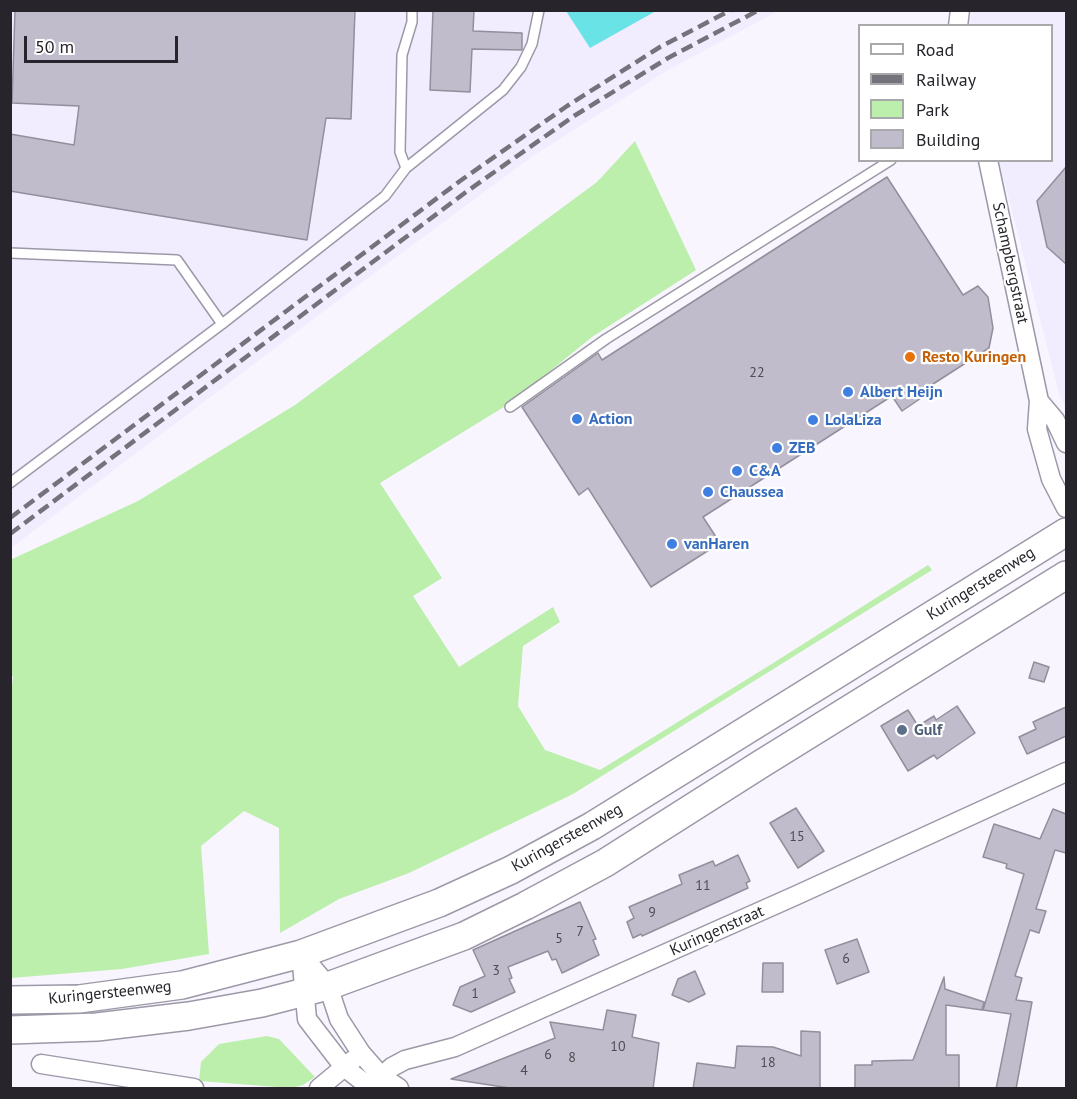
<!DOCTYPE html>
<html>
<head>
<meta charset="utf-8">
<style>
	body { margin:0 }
	#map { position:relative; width:1077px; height:1099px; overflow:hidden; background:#f8f5ff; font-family:"PT Sans",sans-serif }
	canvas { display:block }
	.frame { position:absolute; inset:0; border:12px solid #27252b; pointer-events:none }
	.legend { position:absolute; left:858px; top:24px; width:195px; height:138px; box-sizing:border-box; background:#fff; border:2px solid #a9a8aa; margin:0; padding:8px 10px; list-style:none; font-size:18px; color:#27252b }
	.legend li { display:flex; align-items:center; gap:12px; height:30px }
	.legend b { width:30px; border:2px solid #a9a8aa }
	.scale { position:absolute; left:24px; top:36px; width:154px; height:27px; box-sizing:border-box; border:3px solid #27252b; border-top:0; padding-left:8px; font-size:18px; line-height:21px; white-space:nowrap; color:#27252b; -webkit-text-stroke:4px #fff; paint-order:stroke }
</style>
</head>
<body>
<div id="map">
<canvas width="1077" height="1099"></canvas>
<div class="frame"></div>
<ul class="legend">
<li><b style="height:8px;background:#fff"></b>Road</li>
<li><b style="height:8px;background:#74727a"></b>Railway</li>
<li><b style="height:16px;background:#bceeac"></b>Park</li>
<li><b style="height:16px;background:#c1bccb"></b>Building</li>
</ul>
<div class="scale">50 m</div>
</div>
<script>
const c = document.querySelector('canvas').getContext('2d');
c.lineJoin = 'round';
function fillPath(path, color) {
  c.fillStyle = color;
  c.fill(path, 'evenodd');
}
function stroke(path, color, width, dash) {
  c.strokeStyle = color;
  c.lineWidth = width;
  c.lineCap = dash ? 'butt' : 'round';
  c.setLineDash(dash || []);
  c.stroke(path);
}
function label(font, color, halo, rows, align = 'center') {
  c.font = font + ' "PT Sans",sans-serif';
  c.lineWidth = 4.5;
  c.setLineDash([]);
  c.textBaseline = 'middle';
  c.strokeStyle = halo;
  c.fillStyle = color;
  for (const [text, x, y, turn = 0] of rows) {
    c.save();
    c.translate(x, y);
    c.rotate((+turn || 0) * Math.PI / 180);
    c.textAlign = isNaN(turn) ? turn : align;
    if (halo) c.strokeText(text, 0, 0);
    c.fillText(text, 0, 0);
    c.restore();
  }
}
fillPath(new Path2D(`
	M 11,11 L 778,11 L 668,70 L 533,156 L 357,286 L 11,548 Z
	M 972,11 L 1066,11 L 1066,409 L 1059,393 L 999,161 L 1052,160 L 1052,26 L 969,26 Z`), '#f2ecff');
fillPath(new Path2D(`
	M 635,141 L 696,270 L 592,337 L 512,402 L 380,483 L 442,578 L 413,596 L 459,667 L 553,607 L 560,622 L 523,646 L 518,706 L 545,750 L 600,770 L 770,665 L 928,565 L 932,570 L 573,794 L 409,873 L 339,899 L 280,933 L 279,828 L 244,811 L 201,846 L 209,954 L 122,969 L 11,978 L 10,707 L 13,676 L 10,675 L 10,560 L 138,501 L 295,405 L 597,182 Z
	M 267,1036 L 279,1039 L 315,1077 L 303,1085 L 291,1088 L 199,1081 L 201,1062 L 219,1044 Z`), '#bceeac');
fillPath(new Path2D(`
	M 566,11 L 656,11 L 590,48 Z`), '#6ae3e7');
const building = new Path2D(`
	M 15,10 L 355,10 L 351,119 L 326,118 L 307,240 L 10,191 L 10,134 L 74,145 L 79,106 L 12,103 Z
	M 433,10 L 474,10 L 473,31 L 522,33 L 522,50 L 472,49 L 470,92 L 430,90 Z
	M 1066,167 L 1066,264 L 1047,247 L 1037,201 Z
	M 887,177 L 963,295 L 978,286 L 988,297 L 993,328 L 989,348 L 930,386 L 933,390 L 902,411 L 892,396 L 703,517 L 720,543 L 651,587 L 588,488 L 579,495 L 522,407 L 598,353 L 602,360 Z
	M 1034,662 L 1049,667 L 1044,682 L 1029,678 Z
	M 957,706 L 975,733 L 937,759 L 934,755 L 908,771 L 881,726 L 908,710 L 918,726 L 934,716 L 936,720 Z
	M 1066,707 L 1066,736 L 1027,754 L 1019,737 L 1036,729 L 1033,722 Z
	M 796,808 L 824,851 L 798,868 L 770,823 Z
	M 1053,809 L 1066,814 L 1066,853 L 1055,850 L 1036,909 L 1046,911 L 1039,933 L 1030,930 L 1015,976 L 1022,978 L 1016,1000 L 1032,1002 L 1016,1089 L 996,1089 L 1011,1014 L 983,1010 L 1024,874 L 1006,868 L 1007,864 L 983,857 L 994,824 L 1040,839 Z
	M 738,855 L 750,881 L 746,883 L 748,888 L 642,936 L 641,934 L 633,938 L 627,922 L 634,918 L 629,907 L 682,884 L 679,875 L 713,861 L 715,866 Z
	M 580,902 L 596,939 L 593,940 L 599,955 L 562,973 L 556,959 L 552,960 L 548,951 L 508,967 L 512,978 L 509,979 L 515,992 L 471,1012 L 453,1005 L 460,987 L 485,976 L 473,950 Z
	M 857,939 L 869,972 L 837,984 L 825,950 Z
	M 763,963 L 783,963 L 783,992 L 762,992 Z
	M 695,971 L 705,994 L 689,1002 L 672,995 L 678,979 Z
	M 944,977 L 945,989 L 984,1002 L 982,1010 L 946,1005 L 946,1055 L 959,1055 L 959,1089 L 855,1089 L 855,1065 L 872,1065 L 872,1061 L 913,1060 Z
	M 607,1010 L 636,1015 L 632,1037 L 659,1043 L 653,1089 L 516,1089 L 451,1079 L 555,1038 L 550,1022 L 603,1030 Z
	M 801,1031 L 820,1032 L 820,1089 L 693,1089 L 697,1063 L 735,1068 L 737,1046 L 773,1047 L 801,1056 Z`);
fillPath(building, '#c1bccb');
stroke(building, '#938e9c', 1.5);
const service = new Path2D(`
	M 406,168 L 400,152 L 402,55 L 412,22 L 412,10
	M 10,253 L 177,260 L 222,324
	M 510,407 L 606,339 L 891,160
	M 10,483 L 222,324 L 385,196 L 406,168 L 503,90 L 521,67 L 532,44 L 539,10`);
const minor = new Path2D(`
	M 958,26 L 960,10
	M 988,160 L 1039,401 L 1037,429 L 1051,479 L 1066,508
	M 1039,401 L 1055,420 L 1066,443
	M 301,954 L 328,986 L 339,1019 L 361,1053 L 381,1076 L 399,1088
	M 301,954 L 307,1019 L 344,1067 L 371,1088
	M 41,1064 L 194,1088
	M 369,1087 L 392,1067 L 405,1060 L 455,1047 L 797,895 L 1066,772
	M 319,1088 L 353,1060`);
const primary = new Path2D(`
	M 10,1000 L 79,999 L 182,985 L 301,954 L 439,903 L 511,870 L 592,826 L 1066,532
	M 10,1030 L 97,1027 L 189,1016 L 262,1003 L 328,986 L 464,936 L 525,906 L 605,863 L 761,764 L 1066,575`);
stroke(service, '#9d98a7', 12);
stroke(minor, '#9d98a7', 21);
stroke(primary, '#9d98a7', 30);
stroke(service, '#fff', 9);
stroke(minor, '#fff', 18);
stroke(primary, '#fff', 27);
stroke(new Path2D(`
	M 10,518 L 460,181 L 567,106 L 660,47 L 731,10
	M 10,534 L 466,192 L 574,116 L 668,58 L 759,10`), '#74727a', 4.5, [12, 6]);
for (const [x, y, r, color] of [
	[910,357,6,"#e8710a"],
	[848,392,6,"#3f7fe0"],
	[577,419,6,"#3f7fe0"],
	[813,420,6,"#3f7fe0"],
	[777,448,6,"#3f7fe0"],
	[737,471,6,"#3f7fe0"],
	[708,492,6,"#3f7fe0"],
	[672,544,6,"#3f7fe0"],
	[902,730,6,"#5c6f8a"]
]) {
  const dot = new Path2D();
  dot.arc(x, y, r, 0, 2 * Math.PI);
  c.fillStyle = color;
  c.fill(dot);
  stroke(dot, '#fff', 2);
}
label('14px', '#4e4b53', null, [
	["22",757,373],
	["15",797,837],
	["11",703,886],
	["9",652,913],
	["7",580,932],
	["5",559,939],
	["6",846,959],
	["3",496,971],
	["1",475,994],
	["10",618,1047],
	["6",548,1055],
	["8",572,1058],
	["18",768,1063],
	["4",524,1071]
]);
label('16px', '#27252b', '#fff', [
	["Schampbergstraat",1010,263,78],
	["Kuringersteenweg",981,584,-32],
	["Kuringersteenweg",567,838,-29],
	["Kuringenstraat",717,931,-24],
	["Kuringersteenweg",110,993,-6]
]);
label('bold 16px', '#c56008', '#fff', [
	["Resto Kuringen",922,357]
], 'left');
label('bold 16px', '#366cbe', '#fff', [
	["Albert Heijn",860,392],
	["Action",589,419],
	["LolaLiza",825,420],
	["ZEB",789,448],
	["C&A",749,471],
	["Chaussea",720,492],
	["vanHaren",684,544]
], 'left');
label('bold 16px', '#4e5e75', '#fff', [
	["Gulf",914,730]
], 'left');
</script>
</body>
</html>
